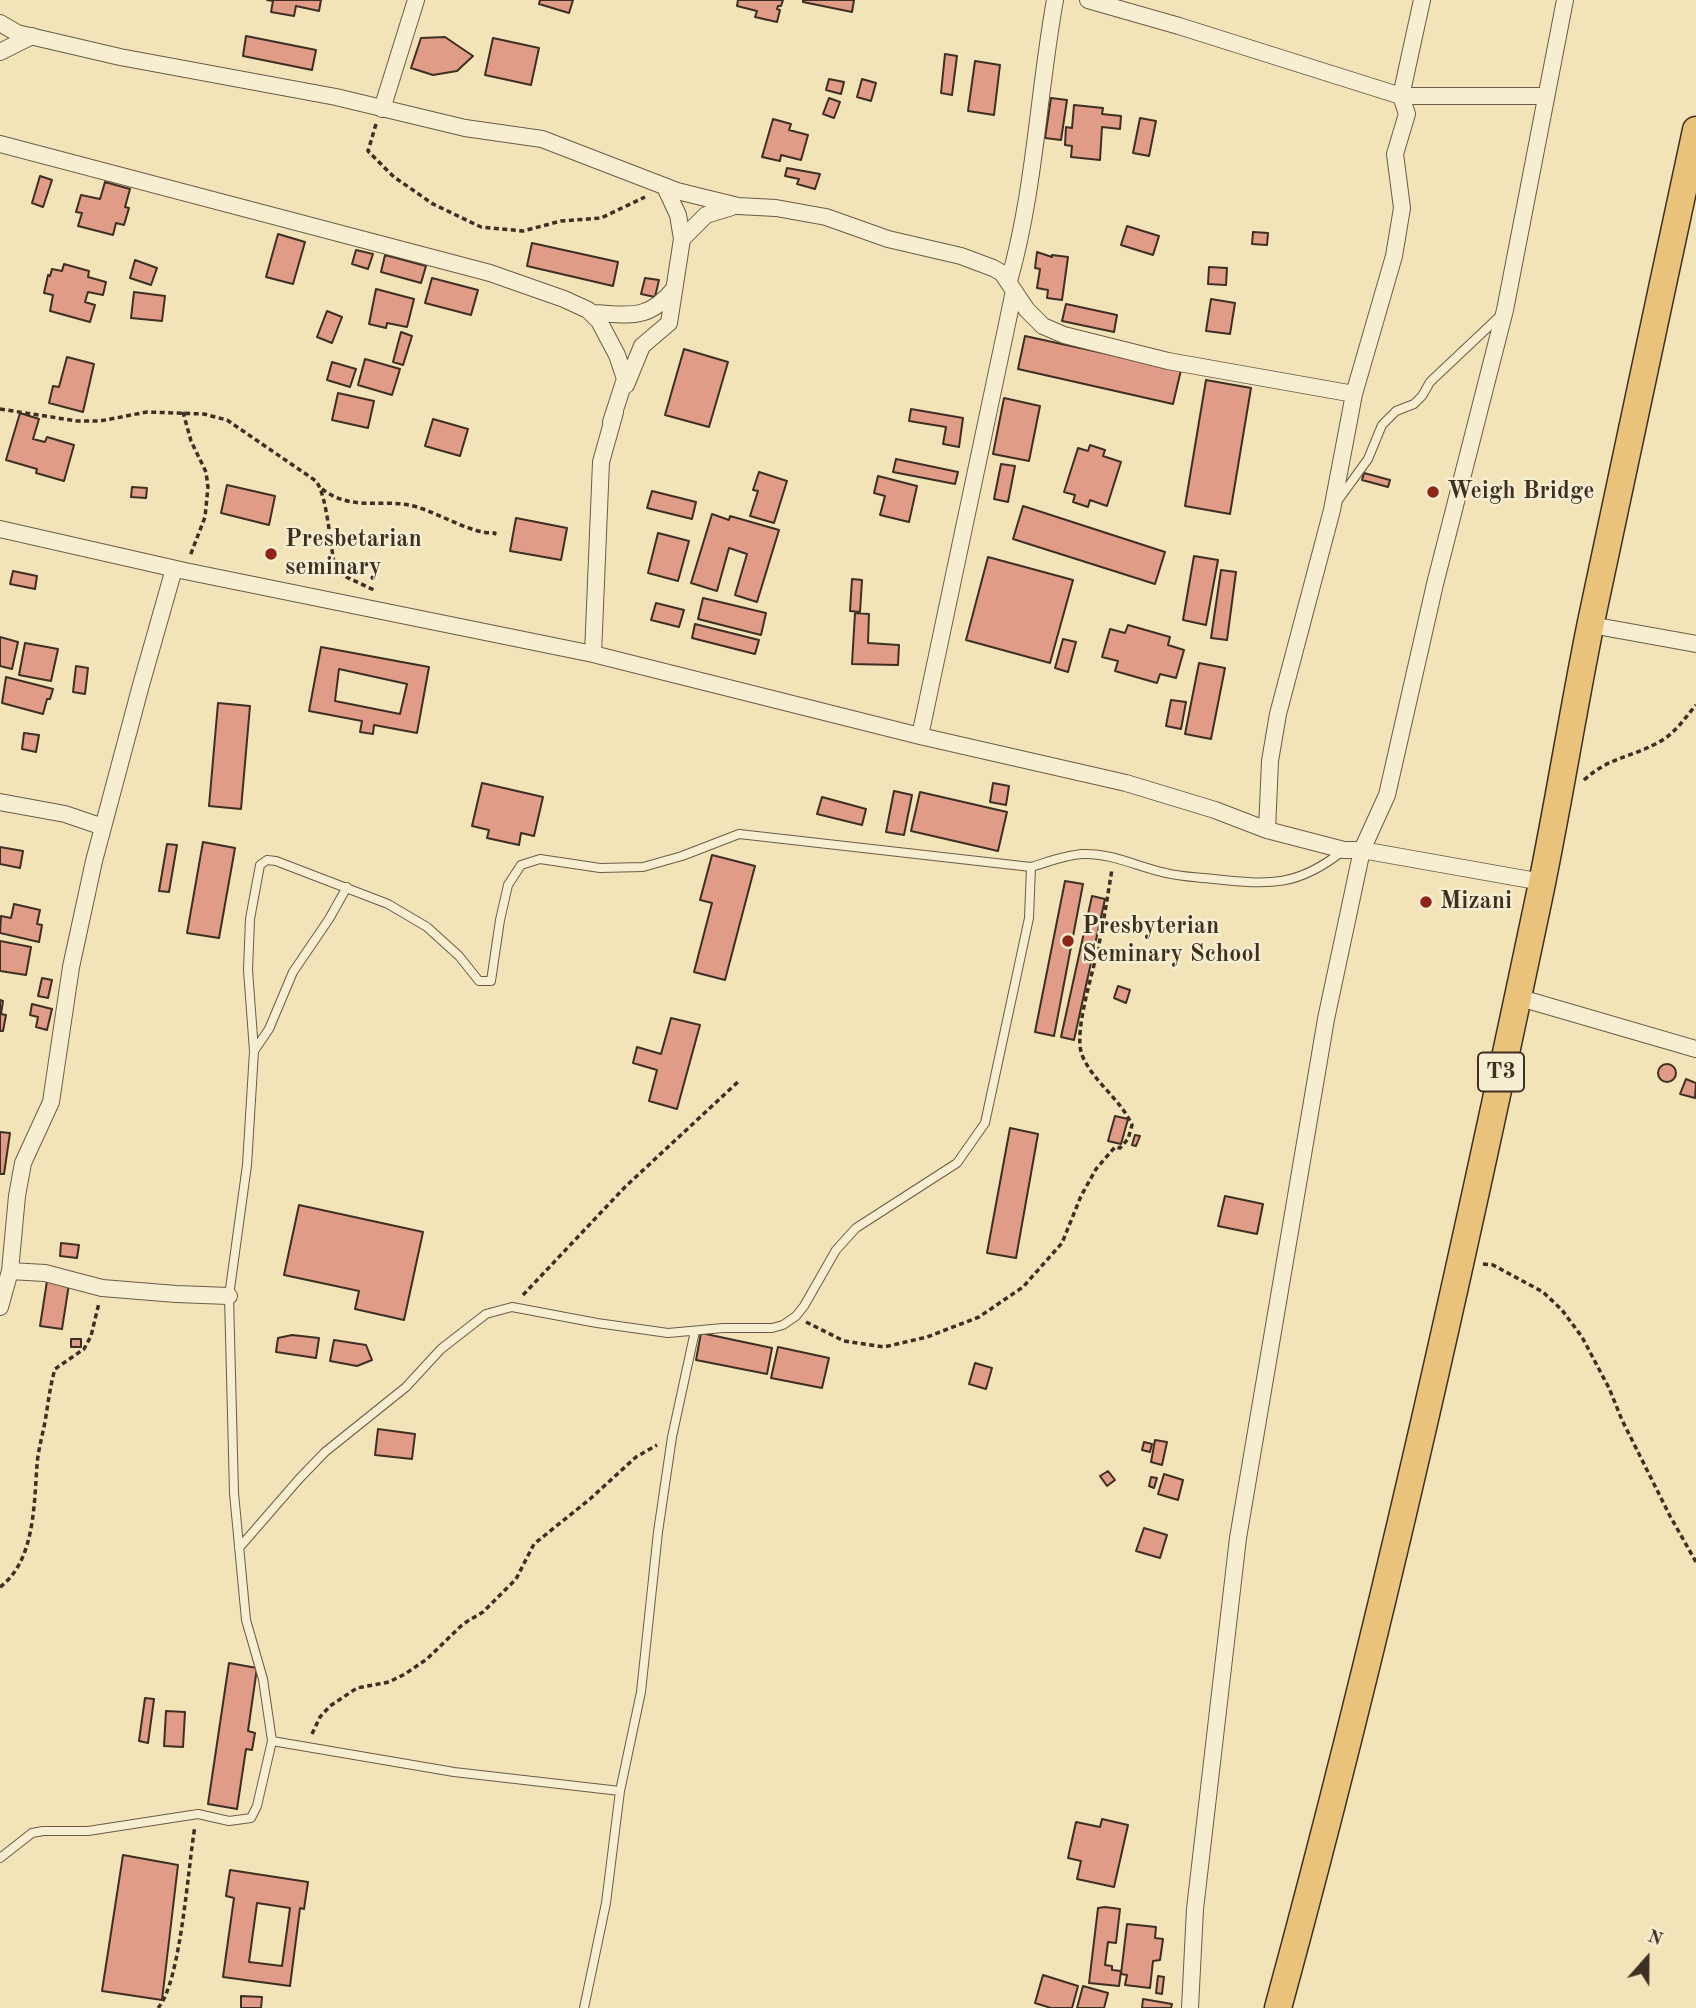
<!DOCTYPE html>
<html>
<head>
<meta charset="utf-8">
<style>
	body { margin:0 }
	#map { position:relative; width:1696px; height:2008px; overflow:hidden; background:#f2e3b8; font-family:"Old Standard TT",serif }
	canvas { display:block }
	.north { position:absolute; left:1612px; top:1924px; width:70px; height:70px; -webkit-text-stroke:5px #f7edd1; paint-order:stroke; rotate:21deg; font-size:19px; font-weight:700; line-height:28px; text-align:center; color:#3d2f22 }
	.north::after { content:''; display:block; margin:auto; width:24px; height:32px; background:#3d2f22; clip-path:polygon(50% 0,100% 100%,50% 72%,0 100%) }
</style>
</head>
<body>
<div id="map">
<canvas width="1696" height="2008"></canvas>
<div class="north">N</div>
</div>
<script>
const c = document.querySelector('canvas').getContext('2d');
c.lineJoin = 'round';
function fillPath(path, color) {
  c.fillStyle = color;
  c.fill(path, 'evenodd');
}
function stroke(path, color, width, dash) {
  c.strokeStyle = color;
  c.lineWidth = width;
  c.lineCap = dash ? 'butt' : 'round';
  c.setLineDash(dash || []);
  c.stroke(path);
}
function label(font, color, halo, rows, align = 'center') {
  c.font = font + ' "Old Standard TT",serif';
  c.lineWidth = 5;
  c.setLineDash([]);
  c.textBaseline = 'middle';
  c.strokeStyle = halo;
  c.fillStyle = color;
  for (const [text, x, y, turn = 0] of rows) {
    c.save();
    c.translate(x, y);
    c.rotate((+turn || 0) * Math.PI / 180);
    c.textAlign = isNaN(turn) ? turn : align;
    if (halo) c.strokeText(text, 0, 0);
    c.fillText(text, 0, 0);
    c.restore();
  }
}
const building = new Path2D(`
	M 267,0 L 321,0 L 319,11 L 296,6 L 294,16 L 271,12 L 273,1 Z
	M 540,0 L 573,0 L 569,13 L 539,4 Z
	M 738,0 L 783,0 L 781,6 L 778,6 L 777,9 L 780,10 L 777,22 L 755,17 L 757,11 L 737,6 Z
	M 803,0 L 854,0 L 852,12 L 803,2 Z
	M 246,36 L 316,50 L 312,70 L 243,56 Z
	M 445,37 L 473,56 L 457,71 L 433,75 L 411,68 L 421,38 Z
	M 493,38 L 539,48 L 531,85 L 485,75 Z
	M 945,54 L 957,56 L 952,95 L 941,93 Z
	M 975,61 L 1000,65 L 994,115 L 968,111 Z
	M 829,79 L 844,82 L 841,94 L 826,90 Z
	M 862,79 L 876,83 L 871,101 L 857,97 Z
	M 829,98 L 840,102 L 834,118 L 823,114 Z
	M 1051,98 L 1067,100 L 1061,140 L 1045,138 Z
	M 1074,105 L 1103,108 L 1102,114 L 1121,116 L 1120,129 L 1102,127 L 1100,160 L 1071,157 L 1072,146 L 1065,145 L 1066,127 L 1072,128 Z
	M 1140,118 L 1156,121 L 1149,156 L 1133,153 Z
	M 773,119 L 791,124 L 789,130 L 808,135 L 801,160 L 781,155 L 780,161 L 762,157 Z
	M 787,168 L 820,174 L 815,189 L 797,184 L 799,179 L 785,176 Z
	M 40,176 L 52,180 L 43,207 L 32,203 Z
	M 105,182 L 130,189 L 125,207 L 129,208 L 124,225 L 116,223 L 113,235 L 78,226 L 82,213 L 76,212 L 81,195 L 100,199 Z
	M 1127,226 L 1159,236 L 1153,255 L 1121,245 Z
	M 1253,232 L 1268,233 L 1267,245 L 1252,244 Z
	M 278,234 L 305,242 L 293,284 L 266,277 Z
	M 532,243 L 618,262 L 613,286 L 527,266 Z
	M 356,250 L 373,254 L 368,269 L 352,264 Z
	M 1037,252 L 1052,257 L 1052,255 L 1068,257 L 1062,300 L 1047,298 L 1048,290 L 1037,288 L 1040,269 L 1035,268 Z
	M 385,255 L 426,266 L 421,283 L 381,272 Z
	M 135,260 L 157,268 L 151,285 L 130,278 Z
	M 64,264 L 89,271 L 88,277 L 106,282 L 103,295 L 88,292 L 85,302 L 95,305 L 90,322 L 50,311 L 53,295 L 44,293 L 48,275 L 50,276 L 52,269 L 62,271 Z
	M 1209,267 L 1227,268 L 1226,285 L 1208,284 Z
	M 432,278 L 478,290 L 471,315 L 425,303 Z
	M 645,278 L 659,280 L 655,297 L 641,294 Z
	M 376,289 L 414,299 L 407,327 L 387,323 L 386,328 L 369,324 Z
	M 134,292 L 165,296 L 162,321 L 131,318 Z
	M 1211,299 L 1235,303 L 1230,334 L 1206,331 Z
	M 1066,304 L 1117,315 L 1114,332 L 1062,321 Z
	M 327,311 L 342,317 L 332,343 L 317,337 Z
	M 401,332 L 412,336 L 403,365 L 393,362 Z
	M 1025,336 L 1181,370 L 1173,404 L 1018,369 Z
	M 684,349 L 728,362 L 709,427 L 665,415 Z
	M 67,357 L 94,364 L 83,412 L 49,403 L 53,386 L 59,387 Z
	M 365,359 L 400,369 L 392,395 L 358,385 Z
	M 332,362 L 356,369 L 350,387 L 327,380 Z
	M 1206,380 L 1251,388 L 1230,514 L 1185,506 Z
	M 338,393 L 374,401 L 368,428 L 332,420 Z
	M 1004,398 L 1040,406 L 1029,461 L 993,454 Z
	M 911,409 L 963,418 L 959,447 L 943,444 L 946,427 L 909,421 Z
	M 20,413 L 39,419 L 33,439 L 45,442 L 47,437 L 74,445 L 64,481 L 36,473 L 37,469 L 6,460 Z
	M 433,419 L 468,429 L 460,456 L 425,446 Z
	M 1090,445 L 1105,450 L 1103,456 L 1121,462 L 1107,506 L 1090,500 L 1088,507 L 1073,502 L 1075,495 L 1064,492 L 1078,448 L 1088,451 Z
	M 896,459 L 958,472 L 955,484 L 893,472 Z
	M 1001,464 L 1015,466 L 1008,502 L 994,499 Z
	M 759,472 L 787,481 L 774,523 L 750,516 L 758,491 L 753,490 Z
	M 1364,473 L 1390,480 L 1388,487 L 1362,480 Z
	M 878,476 L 917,486 L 909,522 L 880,515 L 885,496 L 874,493 Z
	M 227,485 L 275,496 L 269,525 L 221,513 Z
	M 132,487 L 147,488 L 146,498 L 131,497 Z
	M 652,491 L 696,502 L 692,519 L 647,508 Z
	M 1023,506 L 1165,552 L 1155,584 L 1013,539 Z
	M 712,514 L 729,520 L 730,516 L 779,530 L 757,602 L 735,595 L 747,554 L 729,548 L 717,591 L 691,583 Z
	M 516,518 L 567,528 L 561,560 L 510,551 Z
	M 658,533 L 689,541 L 678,581 L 648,573 Z
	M 1194,556 L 1218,560 L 1206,625 L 1183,620 Z
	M 988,557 L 1073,580 L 1050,663 L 966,640 Z
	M 1221,570 L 1236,572 L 1227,640 L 1211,638 Z
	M 13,571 L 37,576 L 35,589 L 10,584 Z
	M 852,579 L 862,580 L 860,612 L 850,611 Z
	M 703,598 L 766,613 L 761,635 L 698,619 Z
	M 656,603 L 684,610 L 679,627 L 651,620 Z
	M 855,613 L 869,614 L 868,643 L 899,645 L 898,665 L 852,664 Z
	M 695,624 L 759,640 L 755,654 L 692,638 Z
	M 1128,625 L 1170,637 L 1168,645 L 1184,650 L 1176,678 L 1160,674 L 1157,683 L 1115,671 L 1118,661 L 1102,657 L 1110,629 L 1125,633 Z
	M 0,637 L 18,642 L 12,669 L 0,666 Z
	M 1063,639 L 1076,642 L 1068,672 L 1055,668 Z
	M 25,643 L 58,649 L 51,681 L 19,675 Z
	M 321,647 L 429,667 L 417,733 L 374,725 L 373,734 L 360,732 L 362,721 L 309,711 ZM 339,669 L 407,684 L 400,714 L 335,701 Z
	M 1199,663 L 1225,668 L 1211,739 L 1185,734 Z
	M 76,666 L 88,668 L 85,694 L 73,692 Z
	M 6,677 L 53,689 L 50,699 L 47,699 L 43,714 L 2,703 Z
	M 1171,700 L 1186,702 L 1181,729 L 1166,726 Z
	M 218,703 L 250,706 L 241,809 L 209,806 Z
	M 24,733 L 39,735 L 36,752 L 22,749 Z
	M 482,783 L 543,797 L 534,836 L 521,833 L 519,845 L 487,838 L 489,830 L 472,826 Z
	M 993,783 L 1009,786 L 1006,805 L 990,802 Z
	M 894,791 L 912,795 L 904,835 L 886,832 Z
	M 920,792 L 1007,812 L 998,851 L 911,831 Z
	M 822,797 L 866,809 L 862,825 L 817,814 Z
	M 203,842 L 235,848 L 219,938 L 187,933 Z
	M 167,844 L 177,845 L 169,892 L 159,891 Z
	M 0,847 L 23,851 L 20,868 L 0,864 Z
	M 712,855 L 755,866 L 725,980 L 694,972 L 712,903 L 700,900 Z
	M 1065,881 L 1083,884 L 1054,1036 L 1035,1032 Z
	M 1092,896 L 1105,899 L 1074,1040 L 1061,1037 Z
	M 14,904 L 40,910 L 37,924 L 42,925 L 39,942 L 0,933 L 1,916 L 11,918 Z
	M 0,941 L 31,947 L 26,975 L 0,971 Z
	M 42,978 L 52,980 L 48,998 L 38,996 Z
	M 1118,986 L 1130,990 L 1126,1003 L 1114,998 Z
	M 0,1000 L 3,1001 L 1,1014 L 6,1015 L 3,1031 L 0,1031 Z
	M 32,1004 L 52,1009 L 47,1030 L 36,1027 L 38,1017 L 30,1015 Z
	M 671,1018 L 700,1025 L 677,1109 L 649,1101 L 657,1070 L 633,1063 L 637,1047 L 661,1054 Z
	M1658 1073a9 9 0 1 1 18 0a9 9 0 1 1-18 0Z
	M 1686,1079 L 1696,1083 L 1695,1098 L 1680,1094 Z
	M 1115,1116 L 1128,1119 L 1121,1144 L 1108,1141 Z
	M 1010,1128 L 1038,1134 L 1016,1258 L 987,1253 Z
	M 0,1132 L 10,1133 L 4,1174 L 0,1174 Z
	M 1135,1135 L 1140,1136 L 1136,1146 L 1132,1145 Z
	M 1225,1196 L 1263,1204 L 1257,1234 L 1218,1226 Z
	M 299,1205 L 423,1232 L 404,1320 L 355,1309 L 359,1291 L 284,1275 Z
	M 61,1243 L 79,1245 L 77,1258 L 60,1256 Z
	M 47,1281 L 69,1284 L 62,1329 L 40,1326 Z
	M 701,1333 L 772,1348 L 767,1374 L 696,1360 Z
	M 292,1335 L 319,1338 L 316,1358 L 276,1352 L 278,1338 Z
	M 71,1339 L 81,1339 L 81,1347 L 71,1347 Z
	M 334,1340 L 366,1345 L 372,1360 L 357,1366 L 330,1361 Z
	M 778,1347 L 829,1358 L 822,1388 L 771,1378 Z
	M 975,1363 L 992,1368 L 986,1389 L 969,1384 Z
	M 378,1429 L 415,1434 L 412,1459 L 375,1455 Z
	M 1155,1440 L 1167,1442 L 1162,1465 L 1151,1462 Z
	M 1144,1442 L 1152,1444 L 1150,1452 L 1142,1450 Z
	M 1108,1471 L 1115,1480 L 1107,1486 L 1100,1476 Z
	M 1164,1474 L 1183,1480 L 1178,1500 L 1158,1494 Z
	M 1151,1477 L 1157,1478 L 1154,1488 L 1149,1486 Z
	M 1144,1528 L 1167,1535 L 1160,1558 L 1136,1551 Z
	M 229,1663 L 257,1668 L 248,1731 L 255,1733 L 252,1750 L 246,1749 L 237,1809 L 208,1804 Z
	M 145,1698 L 154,1699 L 148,1743 L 139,1741 Z
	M 166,1711 L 185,1712 L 183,1747 L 164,1746 Z
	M 1102,1819 L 1128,1825 L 1114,1887 L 1077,1879 L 1081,1861 L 1068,1858 L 1076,1822 L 1100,1827 Z
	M 123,1855 L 178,1865 L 162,2000 L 102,1991 Z
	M 230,1870 L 308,1882 L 304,1909 L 300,1908 L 290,1986 L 223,1977 L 234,1898 L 226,1896 ZM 257,1903 L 290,1908 L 282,1966 L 249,1962 Z
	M 1105,1907 L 1120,1909 L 1116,1943 L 1108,1942 L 1105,1965 L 1112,1966 L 1112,1970 L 1121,1971 L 1119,1986 L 1089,1983 L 1098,1908 Z
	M 1127,1924 L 1156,1927 L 1155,1938 L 1163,1939 L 1160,1960 L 1153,1961 L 1150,1988 L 1125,1985 L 1127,1975 L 1121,1974 Z
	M 1043,1975 L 1078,1986 L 1072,2008 L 1051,2008 L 1035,2003 Z
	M 1158,1976 L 1164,1977 L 1162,1994 L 1156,1993 Z
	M 1083,1986 L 1108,1993 L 1104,2008 L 1077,2008 Z
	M 241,1996 L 262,1997 L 261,2008 L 241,2008 Z
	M 1143,1999 L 1172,2004 L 1171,2008 L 1142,2008 Z`);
fillPath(building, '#e19c88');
stroke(building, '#3d2f22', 2);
const service = new Path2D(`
	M 1339,499 L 1368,459 L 1382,425 L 1396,411 L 1414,404 L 1422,396 L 1430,382 L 1501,315
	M 254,1051 L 269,1029 L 293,972 L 329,919 L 347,887
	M 239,1548 L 299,1479 L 325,1452 L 406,1387 L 441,1349 L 486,1314 L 512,1307 L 597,1323 L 668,1333 L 723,1328 L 772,1328 L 783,1325 L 796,1316 L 804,1306 L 836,1250 L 856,1228 L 957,1163 L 985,1123 L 1029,918 L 1031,867 C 1048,862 1065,855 1083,854 C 1112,853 1138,867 1166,873 C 1181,877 1198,877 1214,879 C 1270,885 1298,887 1344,850
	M 272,1741 L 454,1772 L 620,1791
	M 0,1858 L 32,1833 L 43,1831 L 88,1831 L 198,1814 L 229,1821 L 251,1818 L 257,1806 L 272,1741 L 263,1679 L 246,1620 L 234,1493 L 229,1296 L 247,1165 L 254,1051 L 248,970 L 250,919 L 260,865 L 267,860 L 276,861 L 388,904 L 427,927 L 459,956 L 479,981 L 491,981 L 500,920 L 508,885 L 521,865 L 540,859 L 600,868 L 643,867 L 682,856 L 739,834 L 1031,867
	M 584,2008 L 606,1903 L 620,1791 L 641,1692 L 658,1532 L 672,1437 L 695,1331`);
const minor = new Path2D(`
	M 1088,0 L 1179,26 L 1401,96 L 1545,96
	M 0,23 L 17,33 L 120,57 L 336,97 L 465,128 L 542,139 L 677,191 L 738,206 L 776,208 L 826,217 L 888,239 L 961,256 L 993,268 L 1002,273 L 1027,310 L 1043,326 L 1064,335 L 1168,361 L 1354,394
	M 0,52 L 32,36
	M 382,109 L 416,0
	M 0,144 L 490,273 L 564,299 L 588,310 L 599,321 L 617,355 L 625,379 L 611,422
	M 682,239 L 706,215 L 732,207
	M 1009,281 C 1035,190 1038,94 1055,0
	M 591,313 C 627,314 647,322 673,290
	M 626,385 L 642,346 L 669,323 L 682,239 L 678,215 L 665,187
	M 0,529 L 185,571 L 593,654 L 920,736 L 1126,783 L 1215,810 L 1267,830 L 1344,850 L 1362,850 L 1542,882
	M 1591,625 L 1696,644
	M 593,654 L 601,462 L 615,412
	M 920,736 L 1014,291
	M 0,802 L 65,814 L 103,827
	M 1267,830 L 1270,761 L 1278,714 L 1332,510 L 1354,394 L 1394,256 L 1402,208 L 1395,154 L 1407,114 L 1401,96 L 1422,0
	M 1517,997 L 1696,1049
	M 10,1271 L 45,1273 L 102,1288 L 176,1294 L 229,1296
	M 0,1307 L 10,1271 L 17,1196 L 23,1163 L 51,1102 L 71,967 L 94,861 L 141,685 L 174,569
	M 1190,2008 L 1195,1909 L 1238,1538 L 1326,1019 L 1362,850 L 1387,795 L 1435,584 L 1505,310 L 1565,0`);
const trunk = new Path2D(`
	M 1278,2008 C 1379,1638 1462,1264 1541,888 C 1559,800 1573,711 1591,622 C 1625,458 1661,294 1696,130`);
stroke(service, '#6a5c48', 10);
stroke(minor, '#6a5c48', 18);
stroke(trunk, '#3d2f22', 29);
stroke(new Path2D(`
	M 376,124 L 368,151 L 394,177 L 433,204 L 481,227 L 523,231 L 561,221 L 601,218 L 645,197
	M 0,409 L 77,421 L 100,421 L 147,412 L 204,414 L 227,420 L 316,481 C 328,497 330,549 336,572 L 376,591
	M 183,412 L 191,441 L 206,472 L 208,487 L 205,517 L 190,556
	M 322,489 C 354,513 383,497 417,507 C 441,514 471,534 495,533 L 494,536
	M 1584,780 C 1609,757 1630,758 1657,743 C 1674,735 1684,719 1696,705
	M 1483,1264 L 1493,1265 L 1543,1292 L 1562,1310 L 1582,1337 L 1609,1388 L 1622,1420 L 1670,1516 L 1696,1562
	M 523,1295 L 625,1187 L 740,1080
	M 806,1322 L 844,1341 L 884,1347 L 927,1337 L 979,1317 L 1023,1287 L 1062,1243 L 1081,1196 L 1096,1169 L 1115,1147 L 1120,1148 L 1128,1139 L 1132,1125 C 1120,1098 1093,1082 1082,1055 C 1073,1032 1094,970 1099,944 C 1104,919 1108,894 1112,869
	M 0,1587 C 35,1561 34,1504 37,1465 C 38,1451 42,1437 45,1422 C 48,1404 50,1386 55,1369 L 84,1349 L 91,1336 L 99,1303
	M 312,1734 L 320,1717 L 330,1706 L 357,1688 L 389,1682 L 405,1674 L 427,1659 L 463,1624 L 483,1612 L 516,1579 L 534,1544 L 590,1499 L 636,1457 L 657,1445
	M 158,2008 C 181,1982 188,1866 195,1826`), '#3d2f22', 3.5, [5, 3.5]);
stroke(service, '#f7edd1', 8);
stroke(minor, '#f7edd1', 16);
stroke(trunk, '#e9c27c', 26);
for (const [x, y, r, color] of [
	[1433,492,7,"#8f2418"],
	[271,554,7,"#8f2418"],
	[1426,902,7,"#8f2418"],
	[1068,941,7,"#8f2418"]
]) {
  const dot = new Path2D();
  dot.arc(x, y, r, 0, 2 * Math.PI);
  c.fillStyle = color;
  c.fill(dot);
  stroke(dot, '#f7edd1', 2.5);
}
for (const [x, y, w] of [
	[1501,1072,46]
]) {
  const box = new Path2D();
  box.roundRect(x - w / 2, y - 19.5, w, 39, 5);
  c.fillStyle = '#f7edd1';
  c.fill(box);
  stroke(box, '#3d2f22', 2);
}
label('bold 23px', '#3d2f22', null, [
	["T3",1501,1072]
]);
label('bold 24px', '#3d2f22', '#f7edd1', [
	["Weigh Bridge",1447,492],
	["Presbetarian",285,540],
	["seminary",285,568],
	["Mizani",1440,902],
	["Presbyterian",1082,927],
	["Seminary School",1082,955]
], 'left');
</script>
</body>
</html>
